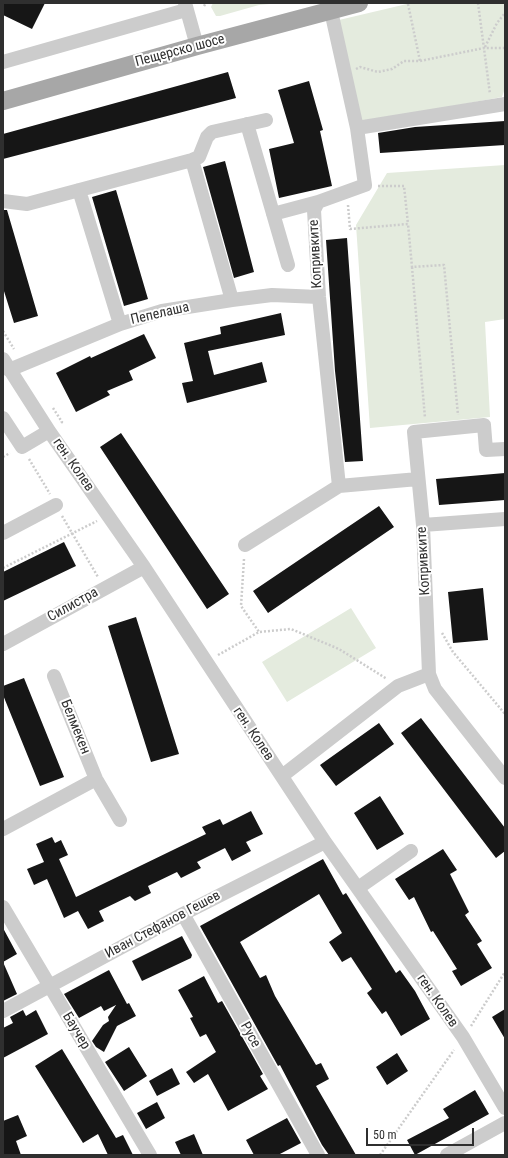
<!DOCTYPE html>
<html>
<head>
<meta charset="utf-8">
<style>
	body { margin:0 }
	#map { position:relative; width:508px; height:1158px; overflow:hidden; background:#fff; font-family:"Roboto Condensed",sans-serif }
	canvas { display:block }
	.frame { position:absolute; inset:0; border:4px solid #2f2f2f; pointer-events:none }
	.scale { position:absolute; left:366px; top:1128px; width:108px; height:18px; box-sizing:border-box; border:2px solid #2f2f2f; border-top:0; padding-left:5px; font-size:12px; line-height:14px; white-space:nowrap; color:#2f2f2f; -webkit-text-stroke:3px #fff; paint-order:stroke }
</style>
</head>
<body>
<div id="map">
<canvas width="508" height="1158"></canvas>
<div class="frame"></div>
<div class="scale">50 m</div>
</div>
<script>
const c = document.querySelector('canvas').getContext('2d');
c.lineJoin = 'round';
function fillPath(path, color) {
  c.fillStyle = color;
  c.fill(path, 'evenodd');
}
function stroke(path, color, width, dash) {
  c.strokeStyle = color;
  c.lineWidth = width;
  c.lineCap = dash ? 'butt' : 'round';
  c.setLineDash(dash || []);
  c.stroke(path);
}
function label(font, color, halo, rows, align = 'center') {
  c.font = font + ' "Roboto Condensed",sans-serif';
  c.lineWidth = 4;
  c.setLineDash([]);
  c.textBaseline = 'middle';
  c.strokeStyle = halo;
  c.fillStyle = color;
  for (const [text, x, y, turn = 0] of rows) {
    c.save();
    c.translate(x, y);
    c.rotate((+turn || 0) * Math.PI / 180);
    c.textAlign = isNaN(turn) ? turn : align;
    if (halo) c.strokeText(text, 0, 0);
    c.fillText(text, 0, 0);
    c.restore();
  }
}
fillPath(new Path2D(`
	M 213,3 L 280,3 L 259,5 L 220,16 L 216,16 L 211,7 Z
	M 411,3 L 505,3 L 505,88 L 502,97 L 360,123 L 339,20 Z
	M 505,165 L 505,319 L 485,322 L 490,417 L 370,428 L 356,225 L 387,173 Z
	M 351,608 L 376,648 L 287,702 L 262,662 Z`), '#e4ebde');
fillPath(new Path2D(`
	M 3,3 L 45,3 L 32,29 L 3,15 Z
	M 228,72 L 236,98 L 3,159 L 3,134 Z
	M 309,81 L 323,130 L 320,131 L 332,186 L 279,198 L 269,149 L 294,143 L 278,90 Z
	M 505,121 L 505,145 L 380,153 L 378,133 L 415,127 Z
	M 225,161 L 254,272 L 234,278 L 203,167 Z
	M 116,190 L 148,299 L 124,306 L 92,197 Z
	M 3,210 L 7,210 L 38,316 L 14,323 L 3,288 Z
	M 347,238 L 363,461 L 345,462 L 335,371 L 326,240 Z
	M 281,313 L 285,335 L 208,351 L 214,375 L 262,362 L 267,382 L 187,403 L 182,383 L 193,381 L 184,343 L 221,334 L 220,327 Z
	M 144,334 L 156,358 L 129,371 L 133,380 L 107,391 L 110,395 L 76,412 L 56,373 L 90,356 L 91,358 Z
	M 121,433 L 229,594 L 207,609 L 100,447 Z
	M 505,473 L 505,500 L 439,505 L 436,479 Z
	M 379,506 L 394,527 L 268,613 L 253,591 Z
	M 64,542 L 76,566 L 3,601 L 3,572 Z
	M 483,588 L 488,640 L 453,643 L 448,592 Z
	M 136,617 L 179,754 L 151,762 L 108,626 Z
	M 24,678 L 64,777 L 40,786 L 3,695 L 3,686 Z
	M 421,718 L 505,828 L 505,851 L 496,858 L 401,733 Z
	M 379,723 L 394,744 L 336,786 L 320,765 Z
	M 380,796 L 404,834 L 377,850 L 354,813 Z
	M 251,811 L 263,834 L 246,842 L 251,851 L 232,861 L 225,848 L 197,862 L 201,868 L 181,878 L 177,872 L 148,886 L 151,893 L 135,901 L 130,896 L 99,911 L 104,921 L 88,929 L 78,911 L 64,918 L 47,879 L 34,885 L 27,869 L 44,862 L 36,844 L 52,837 L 55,843 L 61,840 L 68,855 L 59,859 L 76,897 L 206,834 L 202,827 L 220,819 L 223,825 Z
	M 443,849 L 457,870 L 450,874 L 469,912 L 465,915 L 482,941 L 477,944 L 492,968 L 461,986 L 452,971 L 457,969 L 433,931 L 431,932 L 414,897 L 409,900 L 395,879 Z
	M 323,859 L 343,895 L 346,893 L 396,973 L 400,970 L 415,991 L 430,1019 L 401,1036 L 386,1011 L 382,1014 L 367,993 L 372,989 L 351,957 L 342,962 L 329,942 L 342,933 L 319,894 L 240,942 L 260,978 L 266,975 L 275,996 L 316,1065 L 321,1063 L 329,1079 L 316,1086 L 356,1155 L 329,1155 L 322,1145 L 280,1065 L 278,1066 L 200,926 Z
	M 3,928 L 17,954 L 3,962 Z
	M 182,936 L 192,955 L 191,958 L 142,981 L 132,961 Z
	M 3,962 L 17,994 L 3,1001 Z
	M 109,970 L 127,1004 L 129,1003 L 136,1016 L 117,1026 L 104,1052 L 96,1047 L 92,1041 L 103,1025 L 109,1021 L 108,1017 L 116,1005 L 104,1011 L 101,1006 L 79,1018 L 64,994 Z
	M 204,976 L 218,1003 L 222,1001 L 263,1074 L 260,1076 L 268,1089 L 228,1111 L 208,1074 L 194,1083 L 186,1072 L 216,1052 L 206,1034 L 200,1037 L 190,1018 L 193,1017 L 178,990 Z
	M 505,1009 L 505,1039 L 492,1017 Z
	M 23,1010 L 26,1016 L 36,1010 L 48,1034 L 3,1058 L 3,1028 L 13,1023 L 10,1017 Z
	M 129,1047 L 147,1076 L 124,1091 L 105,1062 Z
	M 62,1049 L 116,1138 L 123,1135 L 133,1155 L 108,1155 L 98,1134 L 83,1143 L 35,1066 Z
	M 397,1053 L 408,1071 L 387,1085 L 376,1067 Z
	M 172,1068 L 180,1084 L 157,1096 L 149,1081 Z
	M 475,1090 L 489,1114 L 415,1155 L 407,1140 L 449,1118 L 443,1109 Z
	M 157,1102 L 165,1118 L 146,1129 L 137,1113 Z
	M 18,1115 L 27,1136 L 16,1141 L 21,1155 L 3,1155 L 3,1121 Z
	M 287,1118 L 301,1143 L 278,1155 L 254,1155 L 246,1140 Z
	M 194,1134 L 203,1155 L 181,1155 L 175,1142 Z`), '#161616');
stroke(new Path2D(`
	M 478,3 L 490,94
	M 408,4 L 420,61
	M 204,6 L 206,3
	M 485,47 L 497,23 L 505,13
	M 356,69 L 360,67 L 378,72 L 392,69 L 404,61 L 420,61 L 484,48 L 505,48
	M 378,186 L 404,186 L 408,224
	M 348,205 L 350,229 L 408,224 L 412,267 L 444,265 L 458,415
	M 412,267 L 425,418
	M 3,331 L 14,349
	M 53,408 L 62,422 L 60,424
	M 3,457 L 10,453
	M 29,459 L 50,494
	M 62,516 L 98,577
	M 244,559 L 241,606 L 259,632
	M 3,568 L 97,521
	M 442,633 L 453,652 L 505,714
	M 218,655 L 259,632 L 291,629 L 339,649 L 387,679
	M 471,1026 L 505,972
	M 380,1155 L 454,1050`), '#ccc', 2.5, [2, 2]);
stroke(new Path2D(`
	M 185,3 L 197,46
	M 331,11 L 357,128 L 365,185 L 318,202 L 314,210 L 319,297 L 339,486
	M 3,62 L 186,10
	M 247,124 L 288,265
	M 357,128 L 505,104
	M 192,160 L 232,300
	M 79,190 L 120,324
	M 3,201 L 27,204 L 192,160 L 199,157 L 207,137 L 212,132 L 266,120
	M 273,214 L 318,202
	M 3,359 L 49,431 L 144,567 L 325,842 L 463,1037 L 505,1108
	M 9,370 L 120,324 L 162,311 L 232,300 L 272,295 L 319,297
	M 3,418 L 22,447 L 49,431
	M 423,525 L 505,519
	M 3,533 L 56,505
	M 245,545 L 339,486 L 418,479
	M 3,644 L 144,567
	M 429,674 L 423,525 L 414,432 L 484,425 L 486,450 L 505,449
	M 54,676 L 96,779 L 120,820
	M 282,776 L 398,686 L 429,674 L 435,689 L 505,778
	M 3,829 L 96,779
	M 358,888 L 411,851
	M 3,907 L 150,1155
	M 183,914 L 318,1155
	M 3,1011 L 183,914 L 325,842
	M 447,1155 L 505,1123`), '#ccc', 14);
stroke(new Path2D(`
	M 3,101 L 197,46 L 359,3`), '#a7a7a7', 18);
label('14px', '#2f2f2f', '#fff', [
	["Пещерско шосе",180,51,-15],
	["Копривките",316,254,-93],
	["Пепелаша",160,314,-13],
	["ген. Колев",73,465,55],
	["Копривките",424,561,-93],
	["Силистра",73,605,-29],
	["Белмекен",75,727,68],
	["ген. Колев",253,734,56],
	["Иван Стефанов Гешев",163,925,-28],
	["ген. Колев",437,1001,55],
	["Баучер",76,1031,59],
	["Русе",250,1035,61]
]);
</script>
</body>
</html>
